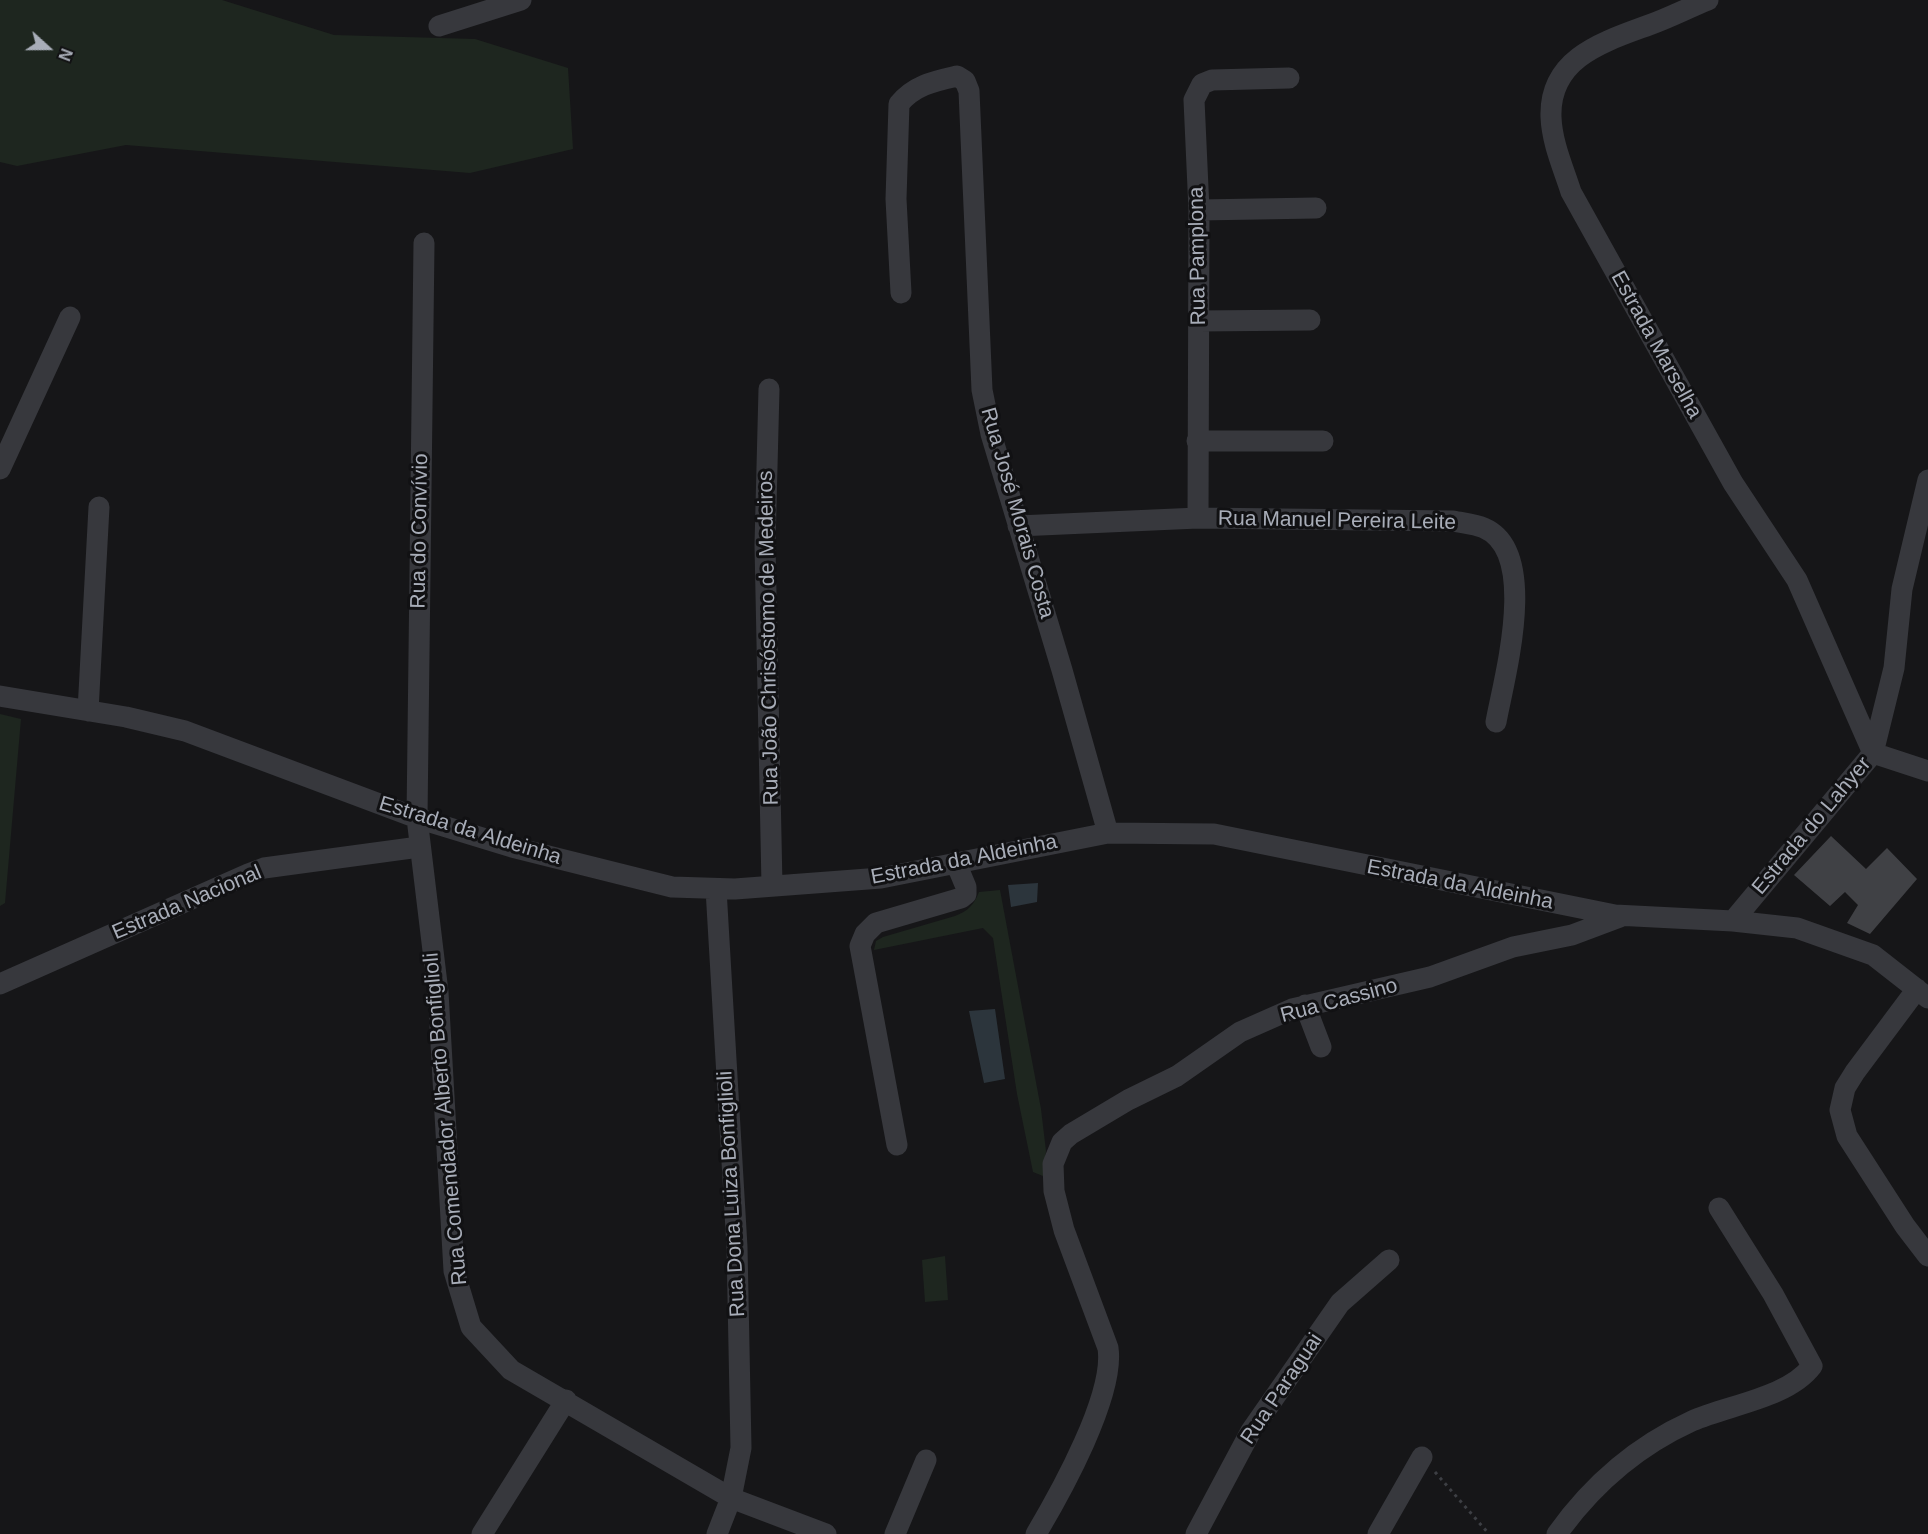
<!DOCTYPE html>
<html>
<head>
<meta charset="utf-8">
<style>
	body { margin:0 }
	#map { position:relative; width:1928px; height:1534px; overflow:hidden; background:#161618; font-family:Arial,sans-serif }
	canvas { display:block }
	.north { position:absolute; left:18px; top:18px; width:60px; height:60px; -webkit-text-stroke:4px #111113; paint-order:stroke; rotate:111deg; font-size:16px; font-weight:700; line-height:24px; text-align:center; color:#a8adb8 }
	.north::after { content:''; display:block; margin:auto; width:21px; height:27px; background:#a8adb8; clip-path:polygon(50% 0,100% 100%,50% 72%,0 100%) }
</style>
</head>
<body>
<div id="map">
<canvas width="1928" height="1534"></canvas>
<div class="north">N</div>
</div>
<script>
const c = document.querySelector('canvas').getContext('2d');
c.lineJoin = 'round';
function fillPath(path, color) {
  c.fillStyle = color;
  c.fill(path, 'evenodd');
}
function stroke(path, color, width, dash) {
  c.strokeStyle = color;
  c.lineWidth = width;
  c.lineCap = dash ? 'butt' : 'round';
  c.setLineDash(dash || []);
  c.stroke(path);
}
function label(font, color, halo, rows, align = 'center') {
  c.font = font + ' Arial,sans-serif';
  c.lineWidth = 6;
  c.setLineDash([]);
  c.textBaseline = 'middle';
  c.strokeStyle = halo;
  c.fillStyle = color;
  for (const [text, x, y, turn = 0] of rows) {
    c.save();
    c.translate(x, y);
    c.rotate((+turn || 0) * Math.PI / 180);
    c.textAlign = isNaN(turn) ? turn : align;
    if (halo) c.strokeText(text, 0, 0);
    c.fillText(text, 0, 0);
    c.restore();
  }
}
fillPath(new Path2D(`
	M 0,0 L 222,0 L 334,35 L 475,39 L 568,68 L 573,149 L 470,173 L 126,145 L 17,166 L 0,162 Z
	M 0,714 L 21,719 L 5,903 L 0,906 Z
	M 1000,890 L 1041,1109 L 1046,1151 L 1043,1176 L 1033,1172 L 1017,1094 L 993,938 L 983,928 L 874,950 L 876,941 L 883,937 L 955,916 C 968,911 974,905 979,892 Z
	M 945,1256 L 948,1300 L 925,1302 L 922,1260 Z`), '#1e261f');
fillPath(new Path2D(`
	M 1038,883 L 1037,902 L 1011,907 L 1008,885 Z
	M 995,1009 L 1005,1079 L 984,1083 L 969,1011 Z`), '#2c353c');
fillPath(new Path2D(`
	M 1831,836 L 1866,869 L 1887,848 L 1917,879 L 1870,934 L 1847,923 L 1858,905 L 1845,892 L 1830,906 L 1794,875 Z`), '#404145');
stroke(new Path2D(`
	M 1435,1472 L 1489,1534`), '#3d3f44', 3, [3, 4.5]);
stroke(new Path2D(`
	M 1708,0 C 1688,8 1669,18 1649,25 C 1603,42 1549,58 1551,117 C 1552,143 1563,167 1571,192 L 1733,483 L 1797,580 L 1873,753 L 1928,771
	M 439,26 L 521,0
	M 1199,210 L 1316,208
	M 424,243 L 417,818 L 438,992 L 454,1271 L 471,1327 L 511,1370 L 731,1498 L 826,1534
	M 901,293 L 896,199 L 899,104 C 914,85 935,81 957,76 L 965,81 L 969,91 L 982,390 L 991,434 L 1062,670 L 1108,833
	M 1199,321 L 1310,320
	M 769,389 L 765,545 L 772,886
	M 1197,441 L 1323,441
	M 0,469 L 70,317
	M 1198,518 L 1199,210 L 1194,100 L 1202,84 L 1212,80 L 1289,78
	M 1018,526 L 1198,518 L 1453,521 C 1462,523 1475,524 1484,528 C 1540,552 1504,678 1496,722
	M 0,696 L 126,717 L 185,731 L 417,818 L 512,847 L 672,887 L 735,889 L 881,878 L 1108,833 L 1214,834 L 1615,915 L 1733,921 L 1797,928 L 1873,955 L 1928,998
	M 88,711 L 99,507
	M 716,889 L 737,1247 L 741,1448 L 731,1498 L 717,1534
	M 1733,921 L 1873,753 L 1894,668 L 1902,589 L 1928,480
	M 0,984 L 248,874 L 264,868 L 419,847
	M 1917,989 L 1855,1072 L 1845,1088 L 1840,1110 L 1847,1136 L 1905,1226 L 1928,1256
	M 1305,1005 L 1321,1047
	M 897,1145 L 860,946 L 865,934 L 876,923 L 961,898 L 966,894 L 966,887 L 956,863
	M 482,1534 L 566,1400
	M 895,1534 L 926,1460
	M 1036,1534 C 1061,1492 1115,1395 1108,1348 L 1064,1230 L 1054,1191 L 1053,1164 L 1062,1142 L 1071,1134 L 1128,1100 L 1177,1076 L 1240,1032 L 1292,1009 L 1430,977 L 1513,947 L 1572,935 L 1620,917
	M 1196,1534 L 1251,1431 L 1340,1303 L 1389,1260
	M 1378,1534 L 1422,1457
	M 1557,1534 C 1592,1485 1637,1446 1692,1421 C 1728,1405 1788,1398 1812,1366 L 1773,1294 L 1719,1208`), '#37383d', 21);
label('21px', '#a8adb8', '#111113', [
	["Rua Pamplona",1198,256,-91],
	["Estrada Marselha",1656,345,61],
	["Rua José Morais Costa",1017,513,74],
	["Rua Manuel Pereira Leite",1337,521,1],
	["Rua do Convívio",420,531,-89],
	["Rua João Chrisóstomo de Medeiros",769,638,-91],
	["Estrada do Lahyer",1812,826,-50],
	["Estrada da Aldeinha",470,831,17],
	["Estrada da Aldeinha",964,860,-11],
	["Estrada da Aldeinha",1460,885,11],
	["Estrada Nacional",187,903,-23],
	["Rua Cassino",1339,1001,-15],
	["Rua Comendador Alberto Bonfiglioli",446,1119,-95],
	["Rua Dona Luiza Bonfiglioli",732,1194,-93],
	["Rua Paraguai",1282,1389,-56]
]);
</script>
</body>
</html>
